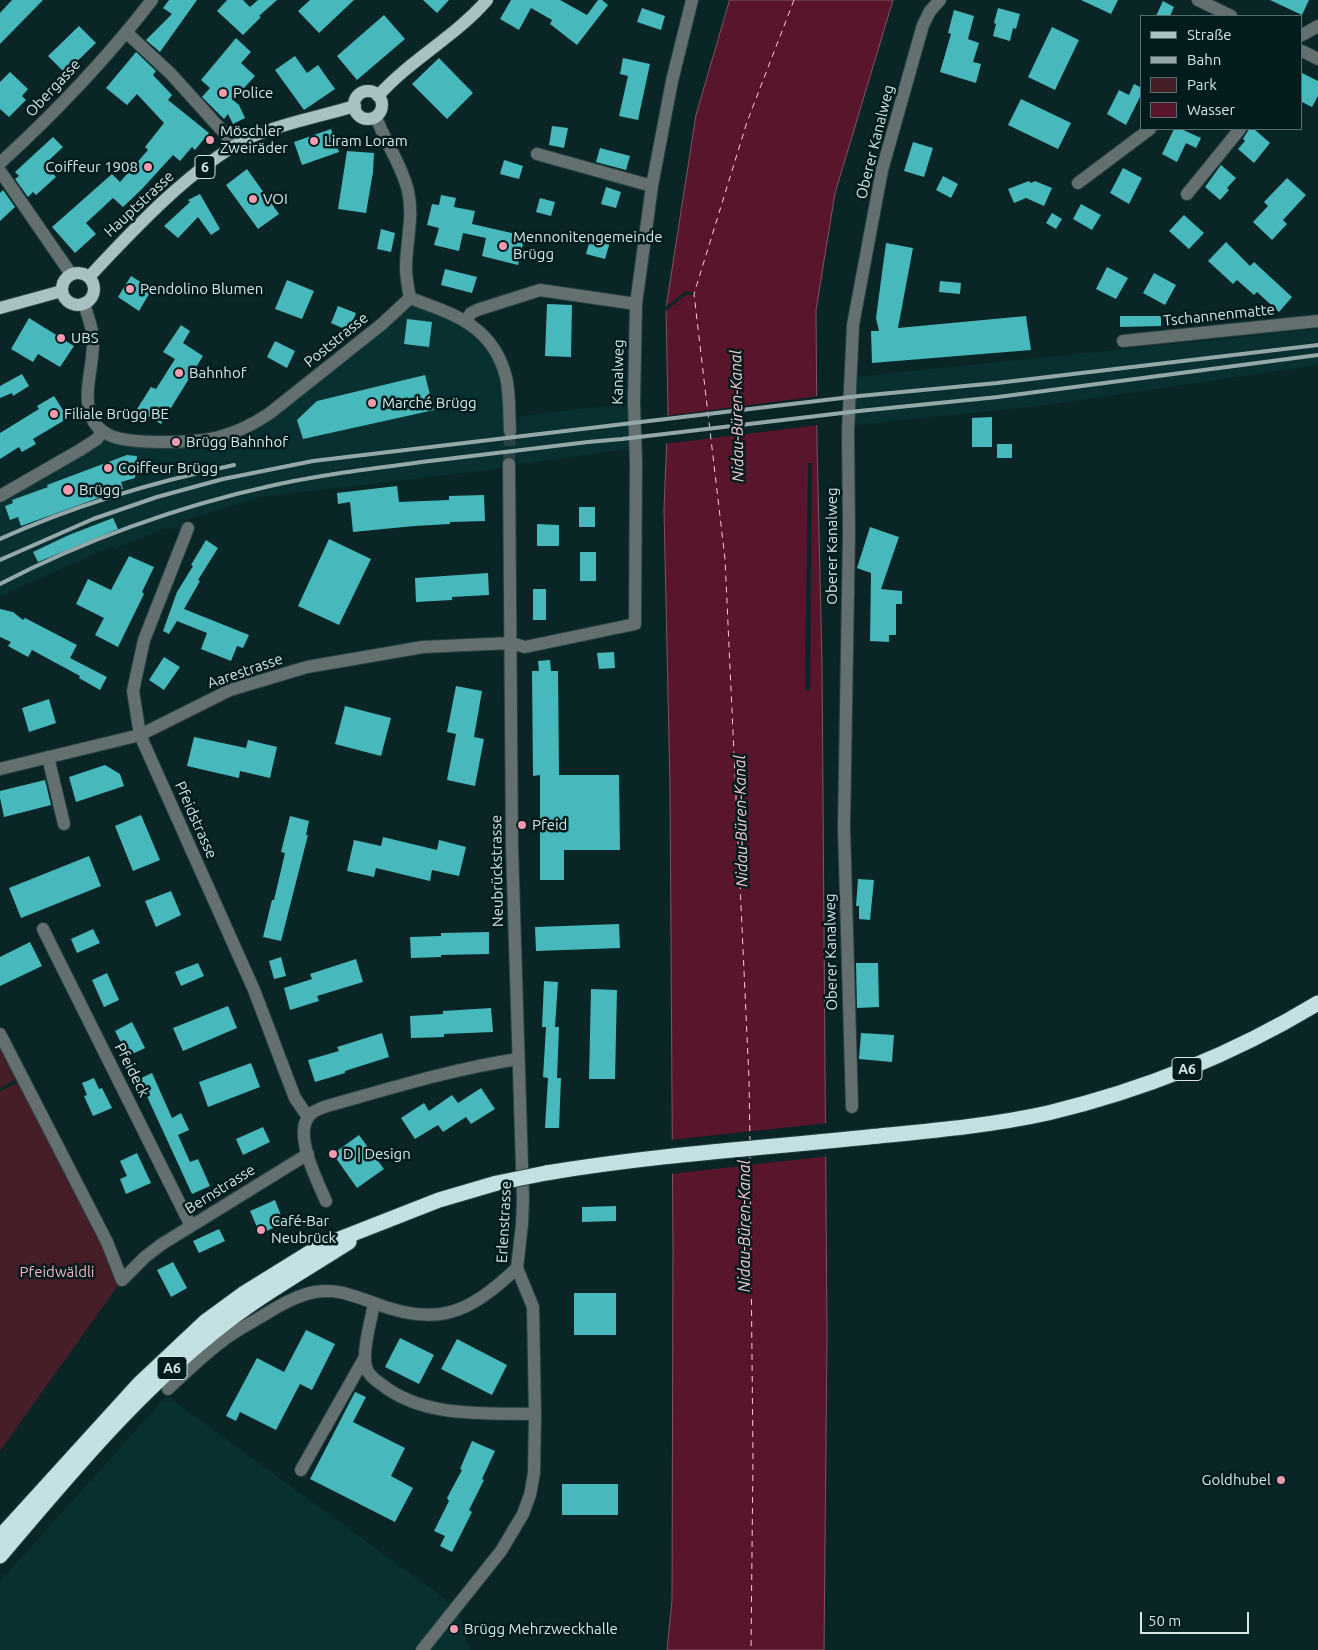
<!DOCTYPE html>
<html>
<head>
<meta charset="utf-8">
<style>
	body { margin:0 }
	#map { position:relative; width:1318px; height:1650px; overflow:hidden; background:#0a2526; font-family:Ubuntu,sans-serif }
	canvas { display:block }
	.legend { position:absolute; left:1140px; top:15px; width:162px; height:115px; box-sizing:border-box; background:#021c1d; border:1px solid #576d6e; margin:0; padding:6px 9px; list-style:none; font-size:15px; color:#d7e7e7 }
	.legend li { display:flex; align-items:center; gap:10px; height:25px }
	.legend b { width:25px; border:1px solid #576d6e }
	.scale { position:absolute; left:1140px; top:1612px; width:109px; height:22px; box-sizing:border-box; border:2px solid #d7e7e7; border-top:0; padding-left:6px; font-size:15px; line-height:18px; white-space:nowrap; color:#d7e7e7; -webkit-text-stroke:4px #021c1d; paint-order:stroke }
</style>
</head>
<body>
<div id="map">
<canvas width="1318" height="1650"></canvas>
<ul class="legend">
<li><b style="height:6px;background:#a8c1c2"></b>Straße</li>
<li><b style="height:6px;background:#95a8a9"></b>Bahn</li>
<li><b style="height:14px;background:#451e28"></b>Park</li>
<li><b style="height:14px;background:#59152b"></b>Wasser</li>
</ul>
<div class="scale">50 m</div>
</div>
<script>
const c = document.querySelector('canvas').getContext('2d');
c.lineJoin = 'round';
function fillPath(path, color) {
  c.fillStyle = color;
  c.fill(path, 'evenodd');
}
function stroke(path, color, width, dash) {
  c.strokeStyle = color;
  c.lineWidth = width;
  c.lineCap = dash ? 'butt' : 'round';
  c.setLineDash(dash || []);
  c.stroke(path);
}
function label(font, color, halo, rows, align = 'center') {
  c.font = font + ' Ubuntu,sans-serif';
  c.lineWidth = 5;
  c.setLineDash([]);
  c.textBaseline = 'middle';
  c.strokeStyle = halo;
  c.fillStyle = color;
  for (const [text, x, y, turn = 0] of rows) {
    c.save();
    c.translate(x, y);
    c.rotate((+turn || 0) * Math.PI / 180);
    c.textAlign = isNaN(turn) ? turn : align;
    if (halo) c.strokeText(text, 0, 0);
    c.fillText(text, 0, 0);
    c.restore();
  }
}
fillPath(new Path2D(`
	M 410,298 L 452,314 L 494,349 L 510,430 L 521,416 L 634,403 L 636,462 L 628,449 L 521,464 L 497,469 L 261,497 L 185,520 L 180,529 L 166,528 L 114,549 L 112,546 L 0,596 L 0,496 L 97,439 L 147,441 L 236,432 Z
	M 1318,329 L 1318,365 L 1048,405 L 855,425 L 854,377 Z
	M 167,1396 L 456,1607 L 470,1650 L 0,1650 L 0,1581 Z`), '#093031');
fillPath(new Path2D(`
	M 0,1045 L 18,1078 L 0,1088 Z
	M 24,1080 L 122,1280 L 0,1451 L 0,1091 Z`), '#451e28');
const water = new Path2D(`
	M 730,0 L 893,0 L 835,193 L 816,310 L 817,444 L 822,664 L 827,1335 L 824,1650 L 667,1650 L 672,1600 L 673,1250 L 670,786 L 664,509 L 668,412 L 666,308 L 696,115 Z`);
fillPath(water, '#59152b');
stroke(water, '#7f5463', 1);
fillPath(new Path2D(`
	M 686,291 L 694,293 L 694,295 L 686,295 L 664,312 L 664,308 Z
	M 819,396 L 819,425 L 664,444 L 665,416 Z
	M 808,463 L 812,463 L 810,691 L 805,690 Z
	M 828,1123 L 829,1156 L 670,1174 L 670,1140 Z`), '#0a2526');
stroke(new Path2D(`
	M 750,1142 L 749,1079 L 725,559 L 694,294 L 747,122 L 794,0
	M 750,1156 L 753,1456 L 751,1650`), '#f9ccd4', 1, [6, 5]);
fillPath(new Path2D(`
	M 12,0 L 43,0 L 0,44 L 0,13 Z
	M 169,0 L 197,0 L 160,52 L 146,40 L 172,14 L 163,8 Z
	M 227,0 L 243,0 L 250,7 L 258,0 L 277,0 L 259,16 L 261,17 L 243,35 L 217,11 Z
	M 310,0 L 354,0 L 319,33 L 298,11 Z
	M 423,0 L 449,0 L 437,13 Z
	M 511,0 L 560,0 L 587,15 L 598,0 L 602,0 L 608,5 L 577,45 L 550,24 L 552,20 L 531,8 L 519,30 L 500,19 Z
	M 1081,0 L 1118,0 L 1111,14 Z
	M 1270,0 L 1309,0 L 1302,15 Z
	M 1163,1 L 1174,7 L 1170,16 L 1156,16 Z
	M 642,8 L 665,16 L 661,30 L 637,22 Z
	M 998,8 L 1020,14 L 1016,29 L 1013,28 L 1010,41 L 993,36 L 996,24 L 994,23 Z
	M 954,10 L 974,16 L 968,39 L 979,43 L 973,62 L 981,64 L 976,83 L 940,72 L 951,34 L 948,33 Z
	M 384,15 L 405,39 L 357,80 L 337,56 Z
	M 79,26 L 96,43 L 65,73 L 48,56 Z
	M 1052,27 L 1079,40 L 1055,90 L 1028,77 Z
	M 236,38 L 251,52 L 241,63 L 255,76 L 233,100 L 239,105 L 245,118 L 233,124 L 228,114 L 224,119 L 202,97 L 210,88 L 201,80 Z
	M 136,52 L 156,71 L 153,75 L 172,95 L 168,100 L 209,133 L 195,150 L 192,147 L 180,161 L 173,155 L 141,190 L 123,207 L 113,198 L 86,223 L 96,234 L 75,253 L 52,227 L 112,174 L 120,182 L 148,150 L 145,147 L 164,123 L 137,94 L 127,105 L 106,88 Z
	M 295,56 L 307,73 L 318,65 L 335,89 L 304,110 L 275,70 Z
	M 439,58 L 473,93 L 447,119 L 412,84 Z
	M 623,58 L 650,64 L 638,120 L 619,116 L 628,76 L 620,74 Z
	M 10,72 L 28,89 L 22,96 L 26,100 L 9,117 L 0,109 L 0,82 Z
	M 1302,73 L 1318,81 L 1318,96 L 1312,107 L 1302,102 Z
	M 1134,84 L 1142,88 L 1142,93 L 1126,125 L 1107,114 L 1119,90 L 1129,95 Z
	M 1021,99 L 1071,123 L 1058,149 L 1008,125 Z
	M 552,126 L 568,128 L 564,148 L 549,145 Z
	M 331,129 L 339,152 L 302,165 L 294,142 Z
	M 1174,129 L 1181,129 L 1201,138 L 1196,148 L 1186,143 L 1177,162 L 1162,154 Z
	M 1249,129 L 1254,129 L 1270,143 L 1254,163 L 1238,149 L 1245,141 L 1243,139 Z
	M 53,137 L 63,147 L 45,164 L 56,177 L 36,195 L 33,192 L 28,197 L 15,179 L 19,176 L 15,172 Z
	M 913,142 L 933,148 L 924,177 L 904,171 Z
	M 600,148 L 630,156 L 626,170 L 596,162 Z
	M 347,151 L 374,153 L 373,172 L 366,213 L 338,209 Z
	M 504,160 L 523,166 L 519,179 L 500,174 Z
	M 1221,165 L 1236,178 L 1227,188 L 1229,190 L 1220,200 L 1205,187 Z
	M 1123,168 L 1142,178 L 1129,204 L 1110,193 Z
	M 247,169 L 279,214 L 258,229 L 226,185 Z
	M 943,176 L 958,184 L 951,198 L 936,190 Z
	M 1287,178 L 1306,195 L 1283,220 L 1287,224 L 1272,240 L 1253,222 L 1268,206 L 1264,202 Z
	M 1029,181 L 1031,183 L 1035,181 L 1052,188 L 1044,206 L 1026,198 L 1014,203 L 1008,189 Z
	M 606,187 L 621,192 L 616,208 L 601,204 Z
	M 3,190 L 15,207 L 0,221 L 0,193 Z
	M 200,194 L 220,229 L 211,235 L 198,217 L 178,238 L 164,226 L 190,202 L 188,200 Z
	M 441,195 L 456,198 L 454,207 L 475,211 L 472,224 L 525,236 L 518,265 L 482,256 L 486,238 L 463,233 L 459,251 L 434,245 L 439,228 L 427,225 L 432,204 L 439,205 Z
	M 540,198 L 555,202 L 551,216 L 536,212 Z
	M 1081,204 L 1101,215 L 1092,230 L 1073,219 Z
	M 1052,213 L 1062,219 L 1056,229 L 1046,223 Z
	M 1184,215 L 1204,233 L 1189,249 L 1169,231 Z
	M 381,229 L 395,233 L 391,252 L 377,249 Z
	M 591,236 L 610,242 L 605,259 L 586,254 Z
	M 1226,242 L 1250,266 L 1254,262 L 1292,297 L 1279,312 L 1257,292 L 1254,295 L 1237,280 L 1233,284 L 1208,261 Z
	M 886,243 L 913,248 L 898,328 L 1026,316 L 1031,350 L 872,363 L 871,331 L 879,331 L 876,318 Z
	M 1107,267 L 1128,278 L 1116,299 L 1096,289 Z
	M 445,269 L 477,277 L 472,293 L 441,285 Z
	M 1154,273 L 1176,285 L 1165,305 L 1143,293 Z
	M 131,276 L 152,289 L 139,311 L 118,297 Z
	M 287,280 L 314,291 L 302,319 L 275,309 Z
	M 940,281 L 961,283 L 960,294 L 939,292 Z
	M 547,304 L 572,305 L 571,357 L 545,356 Z
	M 338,306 L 356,313 L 349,331 L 331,323 Z
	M 1120,316 L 1161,316 L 1161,326 L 1120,327 Z
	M 29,318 L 74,346 L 60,367 L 38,354 L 33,362 L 11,349 Z
	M 407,319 L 432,322 L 429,347 L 404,344 Z
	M 181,325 L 190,331 L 183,343 L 203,356 L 161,424 L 137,409 L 151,387 L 156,389 L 175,359 L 163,352 Z
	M 275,341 L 295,351 L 287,368 L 267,357 Z
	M 22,374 L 29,386 L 13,396 L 12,393 L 0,398 L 0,386 Z
	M 425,375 L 434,410 L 303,439 L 297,420 L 317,401 Z
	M 54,396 L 68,418 L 33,439 L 36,444 L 22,452 L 19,447 L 0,459 L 0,433 L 39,409 L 37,406 Z
	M 992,417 L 992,447 L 972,447 L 972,418 Z
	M 997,444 L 1012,444 L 1012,458 L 997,458 Z
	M 127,455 L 137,456 L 135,478 L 121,482 L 123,489 L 21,526 L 18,517 L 10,520 L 5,506 L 13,503 L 12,500 L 48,487 L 47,485 Z
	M 397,486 L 399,502 L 449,500 L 449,496 L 484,495 L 485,521 L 450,522 L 450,524 L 414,526 L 353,532 L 350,502 L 338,504 L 337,493 Z
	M 579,507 L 595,507 L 595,527 L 579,527 Z
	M 113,518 L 118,529 L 38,562 L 33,552 L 69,535 Z
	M 537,524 L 559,525 L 559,546 L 537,546 Z
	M 870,527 L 899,537 L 881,589 L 902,591 L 902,604 L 896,604 L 896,635 L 889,635 L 889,642 L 870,641 L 871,573 L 857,568 Z
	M 329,539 L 371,559 L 339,625 L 298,606 Z
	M 206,540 L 218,548 L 198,580 L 200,581 L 184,609 L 249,635 L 243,648 L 237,646 L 231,661 L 201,649 L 207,633 L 177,621 L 169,634 L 163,631 L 177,592 L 193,566 L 191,565 Z
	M 580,552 L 596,552 L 596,581 L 580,581 Z
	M 129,556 L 154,567 L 142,592 L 144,594 L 118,647 L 95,635 L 104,618 L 76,604 L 88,579 L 111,590 Z
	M 488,573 L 489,595 L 452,597 L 452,600 L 416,602 L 415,578 Z
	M 533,589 L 546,589 L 546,620 L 533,620 Z
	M 0,609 L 13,612 L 23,620 L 25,618 L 77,645 L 70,658 L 107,677 L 100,690 L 79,678 L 80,676 L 32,650 L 28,657 L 8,646 L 11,642 L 0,637 Z
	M 614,652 L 615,668 L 599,669 L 597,653 Z
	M 164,657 L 180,667 L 164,690 L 149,680 Z
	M 550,660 L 551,671 L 558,671 L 559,775 L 619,775 L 620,850 L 564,850 L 564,880 L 540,880 L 540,775 L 533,776 L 532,671 L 539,671 L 538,661 Z
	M 456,686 L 482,691 L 474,737 L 484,739 L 475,786 L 447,780 L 456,734 L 447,732 Z
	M 49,699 L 56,723 L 29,732 L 22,708 Z
	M 345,706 L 391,718 L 381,756 L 335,744 Z
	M 194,737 L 246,748 L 248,740 L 277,747 L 270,778 L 240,771 L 239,778 L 187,766 Z
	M 105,765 L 120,774 L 124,786 L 76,802 L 69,777 Z
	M 45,780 L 51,805 L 4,817 L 0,798 L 0,791 Z
	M 141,815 L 160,860 L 133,871 L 115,826 Z
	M 290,816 L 309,821 L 306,835 L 308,835 L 281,941 L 263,937 L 272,900 L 274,900 L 285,853 L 281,852 Z
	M 383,837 L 437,850 L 439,840 L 466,847 L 459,876 L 432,870 L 430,881 L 376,868 L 374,877 L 347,871 L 354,840 L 381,846 Z
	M 89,856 L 101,886 L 21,918 L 9,888 Z
	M 858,879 L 874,880 L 870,920 L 859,919 L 859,906 L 856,906 Z
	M 171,891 L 181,915 L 156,927 L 145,901 Z
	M 619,924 L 620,948 L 536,951 L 535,927 Z
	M 93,929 L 100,943 L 77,953 L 71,939 Z
	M 489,932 L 489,954 L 441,955 L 441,957 L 411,958 L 410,937 L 441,936 L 441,933 Z
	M 30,942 L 42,966 L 0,986 L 0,957 Z
	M 281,957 L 286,976 L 274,979 L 269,961 Z
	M 356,959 L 363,982 L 317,996 L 319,1001 L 290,1010 L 284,988 L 312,979 L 310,974 Z
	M 198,963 L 204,976 L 181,986 L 175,972 Z
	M 856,963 L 878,963 L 879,1007 L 857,1008 Z
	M 107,973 L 119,1000 L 104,1007 L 92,980 Z
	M 544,981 L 558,982 L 555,1027 L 559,1027 L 557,1078 L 561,1078 L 559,1128 L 545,1128 L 548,1078 L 543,1077 L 546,1027 L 542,1027 Z
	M 591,989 L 617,990 L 615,1079 L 589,1079 Z
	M 228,1006 L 237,1028 L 183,1051 L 173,1028 Z
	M 491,1008 L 493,1032 L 444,1034 L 444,1037 L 411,1038 L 410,1016 L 443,1014 L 443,1011 Z
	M 132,1022 L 145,1048 L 128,1056 L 115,1031 Z
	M 382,1033 L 389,1057 L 345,1071 L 345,1073 L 315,1082 L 308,1060 L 339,1051 L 337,1047 Z
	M 861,1033 L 894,1035 L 892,1062 L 859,1059 Z
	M 251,1063 L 260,1087 L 208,1107 L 199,1082 Z
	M 152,1073 L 172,1118 L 181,1113 L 189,1130 L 178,1135 L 190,1162 L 198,1159 L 210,1186 L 192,1194 L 139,1079 Z
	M 94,1078 L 99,1089 L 102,1088 L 112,1108 L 93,1116 L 84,1096 L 87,1095 L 82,1083 Z
	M 481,1088 L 495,1109 L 471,1124 L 466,1117 L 443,1132 L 438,1125 L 415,1139 L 401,1118 L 424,1103 L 429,1111 L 452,1095 L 458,1103 Z
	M 263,1127 L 270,1142 L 243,1155 L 236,1139 Z
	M 359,1135 L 384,1169 L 357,1188 L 333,1154 Z
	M 137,1153 L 151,1183 L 126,1194 L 120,1179 L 127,1176 L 120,1161 Z
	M 275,1200 L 284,1223 L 260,1234 L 250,1211 Z
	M 616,1206 L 616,1221 L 582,1222 L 582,1207 Z
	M 219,1229 L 225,1241 L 199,1253 L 193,1241 Z
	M 173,1262 L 187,1288 L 171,1297 L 157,1270 Z
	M 574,1293 L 616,1293 L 616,1335 L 574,1335 Z
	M 306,1330 L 335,1344 L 312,1390 L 300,1384 L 276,1430 L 240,1412 L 236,1421 L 226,1416 L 257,1358 L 284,1372 Z
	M 400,1338 L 434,1355 L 419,1384 L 385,1367 Z
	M 457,1339 L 507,1365 L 492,1395 L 441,1369 Z
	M 355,1392 L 366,1397 L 353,1422 L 405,1448 L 391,1476 L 413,1488 L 395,1522 L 310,1479 Z
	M 472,1441 L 495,1451 L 482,1479 L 484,1480 L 469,1510 L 472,1512 L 452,1552 L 440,1546 L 445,1536 L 434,1531 L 449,1501 L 447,1498 L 462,1470 L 460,1469 Z
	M 562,1484 L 618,1484 L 618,1515 L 562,1515 Z`), '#47b8bb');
stroke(new Path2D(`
	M 509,464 L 510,431`), '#294243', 12, [12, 6]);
const minor = new Path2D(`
	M 1198,0 L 1231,16
	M 127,33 L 171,74 L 236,146
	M 1302,35 L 1318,26
	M 1302,51 L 1318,59
	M 376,117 C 385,142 402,165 408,191 C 414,216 406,243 406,268 C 406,278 408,288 410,298
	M 537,154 L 652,186
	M 0,163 C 55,113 107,58 152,0
	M 0,171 L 71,274
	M 1078,183 L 1150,129
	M 1187,194 L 1240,129
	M 410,298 C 454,314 493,326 506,377 C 510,394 509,414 510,431
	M 84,303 C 87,315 93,328 93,340 C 94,365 82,393 91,416 C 94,425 101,431 109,435 C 130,445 196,443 219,437 C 238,432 254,424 270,413 L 382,324 L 410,298
	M 466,321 L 471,313 L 477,310 L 540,290 L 636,304
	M 1123,341 L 1318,321
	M 0,496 L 80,450 L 97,439 L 102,431
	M 188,528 L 144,640 L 133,691 L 140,735 L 254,990 L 295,1098 L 308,1117
	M 48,757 L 64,824
	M 0,769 L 140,735 L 230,690 L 307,667 L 423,647 L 511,643 L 525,647 L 635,624 L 636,462 L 634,403 L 636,304 L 652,186 L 672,81 L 692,0
	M 43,929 L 191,1226
	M 0,1034 L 107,1242 L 122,1280 L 145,1257 L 162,1244 L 308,1154
	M 852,1107 L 844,827 L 849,532 L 848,431 L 853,325 L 882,170 L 923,25 L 930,11 L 940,0
	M 326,1201 C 318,1183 297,1141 306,1121 C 309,1113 316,1110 324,1107 C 388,1089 452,1069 518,1059
	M 374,1303 C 371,1322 362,1349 366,1367 C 368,1375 375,1380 381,1384 C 423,1418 484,1413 535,1414
	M 168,1389 C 186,1372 204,1354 225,1339 C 237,1330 251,1323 264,1315 C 279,1306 297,1295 315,1292 C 337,1288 354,1296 374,1303 C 438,1328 469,1313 517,1268
	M 301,1470 L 365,1357
	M 422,1650 L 501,1551 L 523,1514 L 530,1495 L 534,1473 L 535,1414 L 533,1307 L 517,1268 L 522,1224 L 523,1199 L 512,847 L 509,464`);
const major = new Path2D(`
	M354 105a14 14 0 1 1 28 0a14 14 0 1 1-28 0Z
	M 378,96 C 411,59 455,37 487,0
	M62 289a16 16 0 1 1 32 0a16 16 0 1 1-32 0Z
	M 89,277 C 133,230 191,167 249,138 C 279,124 322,116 355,106
	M 0,308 L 62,291`);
const highway = new Path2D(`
	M 546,1173 C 653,1155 761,1148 869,1137 C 929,1131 989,1126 1048,1113 C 1144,1090 1234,1054 1318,1003
	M 0,1537 L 139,1384 L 206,1321 L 243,1294 L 319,1247 L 439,1200 L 497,1183
	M 0,1556 C 67,1477 133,1397 214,1332 C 257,1297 302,1272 349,1242`);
stroke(minor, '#274041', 14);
stroke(major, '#274041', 14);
stroke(highway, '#274041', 17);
stroke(minor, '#647070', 12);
stroke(major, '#a8c1c2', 12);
stroke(highway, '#c3e1e2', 15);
stroke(new Path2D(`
	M 0,539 C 75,505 153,482 234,465
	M 0,560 L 93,519 L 157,497 L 223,479 L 313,461 L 859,396 L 997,383 L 1318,345
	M 0,584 C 82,541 179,506 270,486 C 323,474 377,468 430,461 C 483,455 535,448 588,442 L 622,439 L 859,411 L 998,397 L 1318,355`), '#95a8a9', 4);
const highwayBridge = new Path2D(`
	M 497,1183 L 546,1173`);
stroke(highwayBridge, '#274041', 17, []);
stroke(highwayBridge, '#c3e1e2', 15);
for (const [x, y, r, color] of [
	[223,93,5,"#f29aae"],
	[210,140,5,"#f29aae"],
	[314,141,5,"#f29aae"],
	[148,167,5,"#f29aae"],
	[253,199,5,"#f29aae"],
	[503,246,5,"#f29aae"],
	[130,289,5,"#f29aae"],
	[61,338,5,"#f29aae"],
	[179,373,5,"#f29aae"],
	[372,403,5,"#f29aae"],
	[54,414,5,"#f29aae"],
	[176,442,5,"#f29aae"],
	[108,468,5,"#f29aae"],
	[68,490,6,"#f29aae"],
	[522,825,5,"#f29aae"],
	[333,1154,5,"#f29aae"],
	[261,1230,5,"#f29aae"],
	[1281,1480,5,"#f29aae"],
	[454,1629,5,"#f29aae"]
]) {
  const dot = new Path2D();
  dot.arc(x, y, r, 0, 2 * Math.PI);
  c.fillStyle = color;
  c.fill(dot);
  stroke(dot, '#021c1d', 2);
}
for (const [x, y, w] of [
	[205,167,20],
	[1187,1069,30],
	[172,1368,30]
]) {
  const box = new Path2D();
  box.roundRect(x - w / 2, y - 11.5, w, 23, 4);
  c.fillStyle = '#021c1d';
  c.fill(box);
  stroke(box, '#d7e7e7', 1);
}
label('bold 14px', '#d7e7e7', null, [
	["6",205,167],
	["A6",1187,1069],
	["A6",172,1368]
]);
label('15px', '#d7e7e7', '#021c1d', [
	["Obergasse",53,88,-47],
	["Oberer Kanalweg",875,142,-76],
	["Hauptstrasse",139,204,-43],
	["Tschannenmatte",1219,315,-6],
	["Poststrasse",336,340,-39],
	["Kanalweg",618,372,-89],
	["Oberer Kanalweg",832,546,-90],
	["Aarestrasse",245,671,-19],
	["Pfeidstrasse",196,820,66],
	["Neubrückstrasse",497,871,-91],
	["Oberer Kanalweg",831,952,-91],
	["Pfeideck",132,1070,63],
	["Bernstrasse",220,1189,-32],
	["Erlenstrasse",504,1222,-87]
]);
label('15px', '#d7e7e7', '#021c1d', [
	["Police",233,93],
	["Möschler",220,131],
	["Zweiräder",220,148],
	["Liram Loram",324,141],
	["Coiffeur 1908",138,167,"right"],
	["VOI",263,199],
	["Mennonitengemeinde",513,237],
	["Brügg",513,254],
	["Pendolino Blumen",140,289],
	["UBS",71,338],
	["Bahnhof",189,373],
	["Marché Brügg",382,403],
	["Filiale Brügg BE",64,414],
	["Brügg Bahnhof",186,442],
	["Coiffeur Brügg",118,468],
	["Brügg",79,490],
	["Pfeid",532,825],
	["D | Design",343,1154],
	["Café-Bar",271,1221],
	["Neubrück",271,1238],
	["Goldhubel",1271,1480,"right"],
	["Brügg Mehrzweckhalle",464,1629]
], 'left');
label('15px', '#f6b4c2', '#021c1d', [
	["Pfeidwäldli",57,1272]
]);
label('italic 16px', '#f9ccd4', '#021c1d', [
	["Nidau-Büren-Kanal",737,416,-91],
	["Nidau-Büren-Kanal",741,821,-91],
	["Nidau-Büren-Kanal",745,1226,-90]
]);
</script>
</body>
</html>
